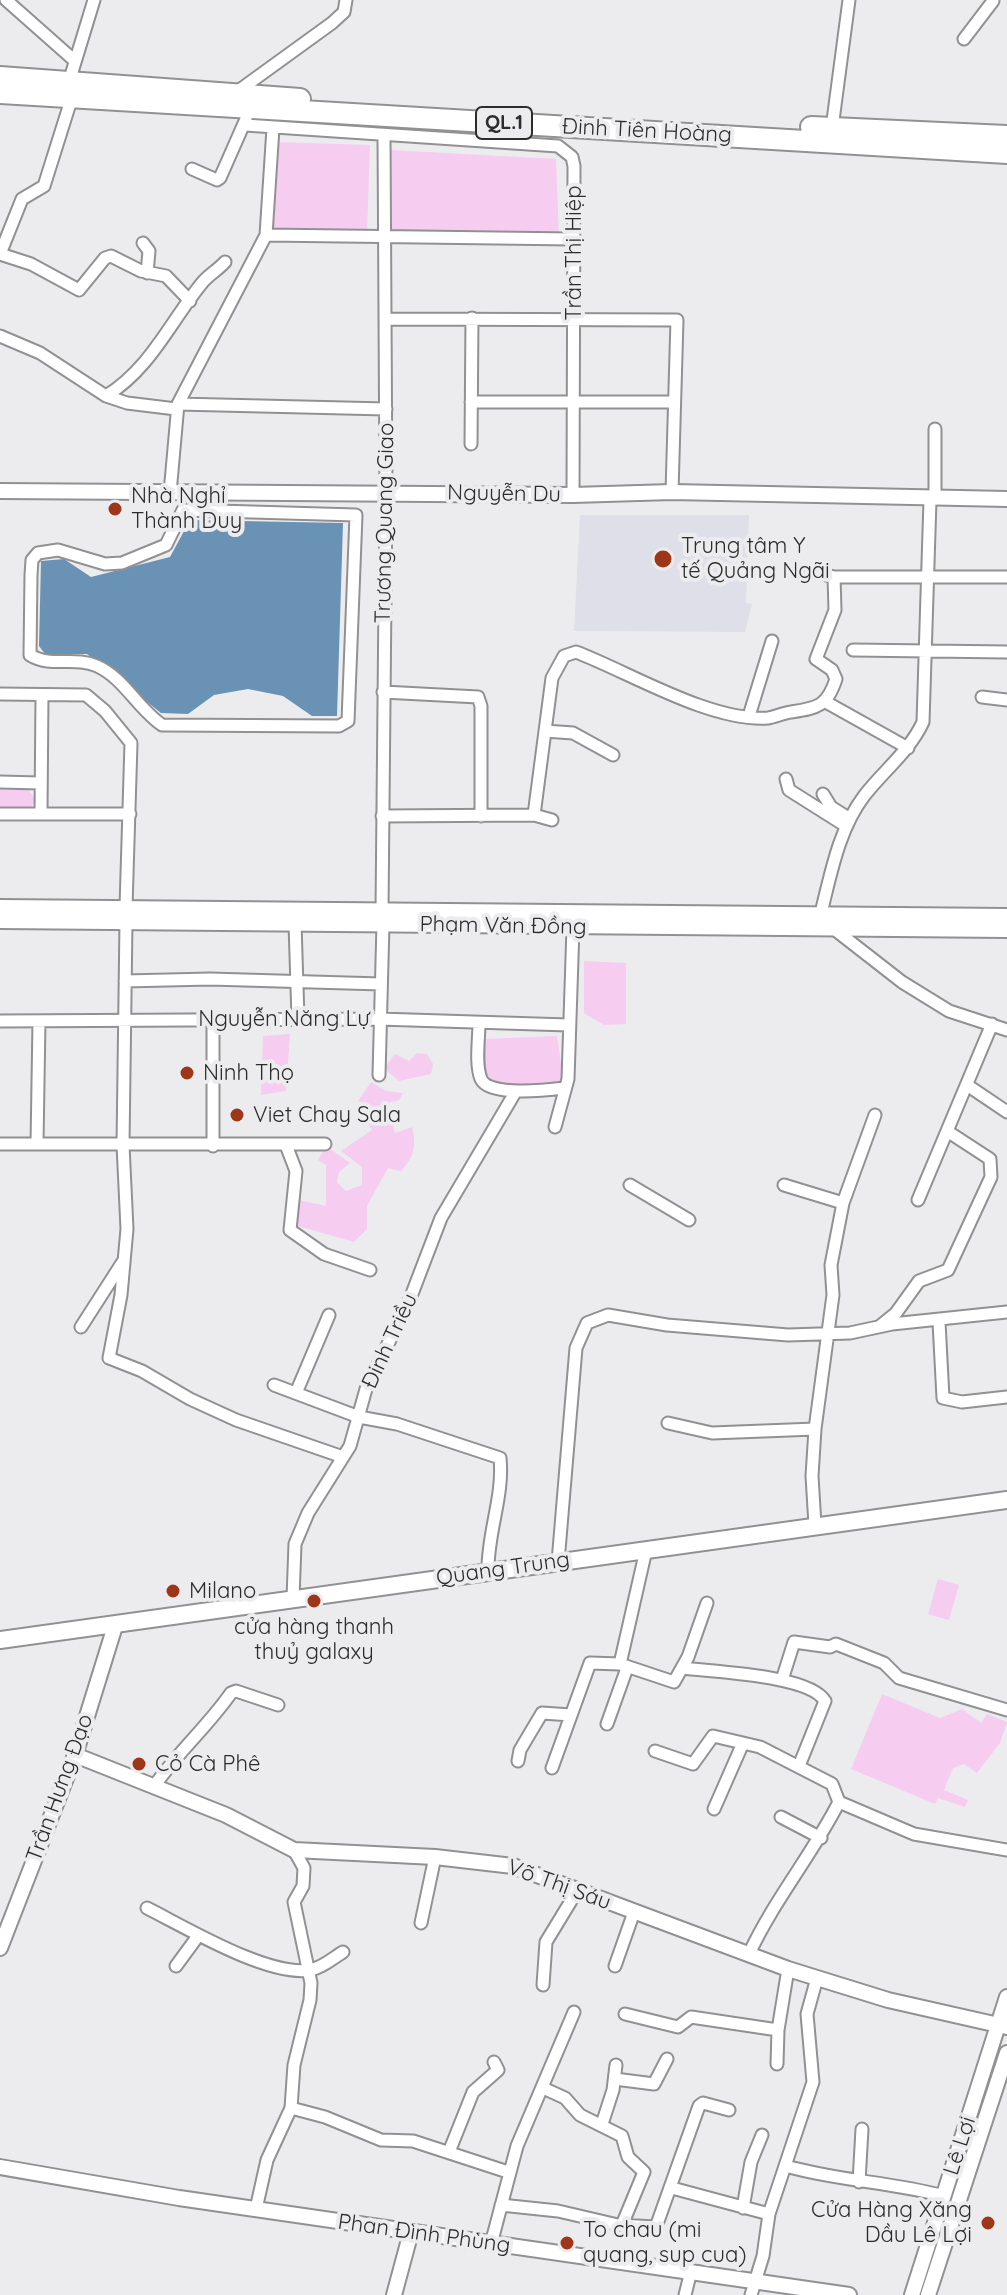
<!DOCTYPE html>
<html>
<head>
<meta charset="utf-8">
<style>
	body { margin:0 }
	canvas { display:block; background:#ececef }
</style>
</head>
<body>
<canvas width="1007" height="2295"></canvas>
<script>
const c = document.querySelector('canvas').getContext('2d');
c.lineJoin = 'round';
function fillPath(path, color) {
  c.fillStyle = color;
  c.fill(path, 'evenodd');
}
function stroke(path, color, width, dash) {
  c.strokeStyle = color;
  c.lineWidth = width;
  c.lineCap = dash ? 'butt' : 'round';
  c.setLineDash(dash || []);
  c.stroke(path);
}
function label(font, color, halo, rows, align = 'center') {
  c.font = font + ' Quicksand,sans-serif';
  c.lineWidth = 8;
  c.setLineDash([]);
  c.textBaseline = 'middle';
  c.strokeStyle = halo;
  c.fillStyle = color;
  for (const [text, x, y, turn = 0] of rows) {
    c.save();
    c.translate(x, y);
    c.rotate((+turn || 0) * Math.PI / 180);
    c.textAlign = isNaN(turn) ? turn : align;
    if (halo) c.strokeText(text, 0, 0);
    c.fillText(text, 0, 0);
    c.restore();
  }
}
fillPath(new Path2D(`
	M 580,515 L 749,515 L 746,603 L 752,604 L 745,632 L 574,631 Z`), '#dfdfea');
fillPath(new Path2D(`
	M 275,142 L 370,145 L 367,233 L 272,231 Z
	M 391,150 L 556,159 L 559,238 L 391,236 Z
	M 0,789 L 28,790 L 36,800 L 29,810 L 0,809 Z
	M 584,961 L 626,963 L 626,1024 L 604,1025 L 584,1013 Z
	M 290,1034 L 286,1091 L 261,1095 L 263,1036 Z
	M 557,1036 L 565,1089 L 484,1089 L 483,1039 Z
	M 417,1053 L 427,1054 L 433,1064 L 431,1074 L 399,1081 L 384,1068 L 395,1054 L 409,1061 Z
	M 371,1082 L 386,1091 L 403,1093 L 399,1100 L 388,1103 L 395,1133 L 412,1127 C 417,1145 414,1157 401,1171 L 388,1168 L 367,1206 L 367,1229 L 354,1242 L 294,1225 L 299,1200 L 326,1206 L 326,1165 L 318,1160 L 326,1146 L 350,1163 L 339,1172 L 337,1182 L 346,1191 L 362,1185 L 362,1167 L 341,1151 L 372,1130 L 362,1114 L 363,1103 L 358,1101 Z
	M 938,1579 L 959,1585 L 949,1620 L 928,1614 Z
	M 882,1694 L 940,1718 L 962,1709 L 981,1723 L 987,1714 L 1007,1722 L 1000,1743 L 977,1773 L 964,1764 L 953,1768 L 944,1790 L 968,1800 L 965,1807 L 938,1798 L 935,1804 L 851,1769 Z`), '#f6ccf1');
fillPath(new Path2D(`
	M 190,520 L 343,523 L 337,716 L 312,716 L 283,696 L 248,689 L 214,695 L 188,714 L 161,713 L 87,654 L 45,654 L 39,646 L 41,561 L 64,559 L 91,577 L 170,557 Z`), '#6a92b4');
const street = new Path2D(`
	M 6,0 L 75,61
	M 964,39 L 993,1
	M 69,82 L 94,0
	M 234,94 L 332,23 L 344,12 L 346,0
	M 245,125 L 558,146 L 572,157 L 574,166 L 573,495
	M 832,128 L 849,0
	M 192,169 L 217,180 L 220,178 L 246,119
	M 266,235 L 573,239
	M 143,243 L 149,251 L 147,273
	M 0,254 L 31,264 L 79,290 L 105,258 L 111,256 L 141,271 L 166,276 L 190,301
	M 0,254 L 22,199 L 44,186 L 72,97
	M 385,319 L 677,320 L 672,492
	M 0,336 L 40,353 L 106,396 L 127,403 L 176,409
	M 106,396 C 151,368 170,322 202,283 C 208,275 218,270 225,262
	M 471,402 L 674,402
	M 178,404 L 386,409
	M 935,429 L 935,499
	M 471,444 L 472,318
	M 170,493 L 178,404 L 266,235 L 273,128
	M 183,510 L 356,515 L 348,721 L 339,726 L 162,725 C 138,709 124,678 97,666 C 75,656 51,668 30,655 L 31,575 L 32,560 L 38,553 L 58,550 L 105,564 L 122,563 L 166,545 Z
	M 811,571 L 834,577 L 1007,577
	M 853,650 L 1007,652
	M 383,692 L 478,697 L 481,706 L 481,816
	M 0,694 L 86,695 L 105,711 L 131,743 L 126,907
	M 982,697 L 1007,700
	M 824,701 L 908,748
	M 749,716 L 772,641
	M 545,731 L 573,733 L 613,755
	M 786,779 L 789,790 L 846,826
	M 0,782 L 40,783
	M 823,794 L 831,807 L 850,819
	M 0,814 L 130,814
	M 41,814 L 42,695
	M 534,815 L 552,678 L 564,656 L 576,652 C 629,672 710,722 768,718 C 775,717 783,713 791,712 C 817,708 827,707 836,679 L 832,670 L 816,659 L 835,610 L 834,577
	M 382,816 L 534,815 L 552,820
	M 382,911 L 386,493 L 384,135
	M 821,913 C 831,873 839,829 864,796 C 884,770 909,752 923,722 L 930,500
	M 126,922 L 123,1145 L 127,1229 L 121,1295 L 109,1358 L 142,1371 L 190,1399 L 236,1420 L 343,1457
	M 295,923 L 298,1019
	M 834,929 L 902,982 L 949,1011 L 1007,1030
	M 125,981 L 210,979 L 381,984
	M 213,1018 L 213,1146
	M 0,1021 L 379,1019 L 568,1025
	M 479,1023 C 479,1039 475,1064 481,1079 C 489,1097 548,1090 565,1088
	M 379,1075 L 383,924
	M 967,1085 L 1007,1112
	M 555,1127 L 568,1079 L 573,928
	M 0,1144 L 325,1144
	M 37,1144 L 39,1021
	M 286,1145 L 296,1171 L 290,1230 L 324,1254 L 370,1270
	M 630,1185 L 689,1220
	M 784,1185 L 843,1203
	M 918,1200 L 992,1024
	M 939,1322 L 943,1398 L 962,1402 L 1007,1397
	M 880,1326 L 896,1313 L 919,1281 L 948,1270 L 991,1177 L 990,1159 L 947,1131
	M 81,1327 L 124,1260
	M 274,1385 L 359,1417 L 397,1424 L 500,1458 C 504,1497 487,1533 488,1572
	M 296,1393 L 329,1315
	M 668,1423 L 712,1433 L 815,1429
	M 815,1525 L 812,1476 L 815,1429 L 833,1295 L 831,1265 L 843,1203 L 875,1115
	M 558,1562 L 576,1348 L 587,1323 L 608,1315 L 667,1325 L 788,1335 L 850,1333 L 892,1324 L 1007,1312
	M 293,1598 L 295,1544 L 308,1513 L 350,1446 L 366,1389 L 410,1299 L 441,1218 L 516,1091
	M 620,1664 L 646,1550
	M 683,1668 C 714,1672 810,1675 825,1701 L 799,1766
	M 782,1680 L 794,1642 L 830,1647 L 836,1644 L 884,1663 L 899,1678 L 1007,1710
	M 607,1724 L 627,1668
	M 655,1751 L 693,1764 L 713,1736 L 760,1747 L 832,1784 L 839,1802 L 914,1834 L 1007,1850
	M 518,1761 L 520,1750 L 542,1713 L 571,1715
	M 552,1768 L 590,1663 L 620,1664 L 674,1682 L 688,1657 L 707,1603
	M 155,1785 C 178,1752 208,1726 231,1693 L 236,1691 L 278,1705
	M 714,1809 L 743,1743
	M 781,1817 L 821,1838
	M 147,1908 C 185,1927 268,1977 310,1970 C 322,1968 333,1958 343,1952
	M 421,1923 L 435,1857
	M 749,1954 C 774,1900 812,1855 839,1802
	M 176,1966 L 198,1936
	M 615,1966 L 634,1912
	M 543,1985 L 546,1942 L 577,1891
	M 625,2014 L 678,2027 L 691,2017 L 778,2030
	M 777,2064 L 778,2030 L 788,1969
	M 615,2079 L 654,2084 L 667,2059
	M 543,2088 L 565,2098 L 580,2115 L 622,2136 L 628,2157 L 644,2172 L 622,2225
	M 291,2108 L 325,2117 L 381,2140 L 413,2141 L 508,2172
	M 602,2124 L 613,2090 L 616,2065
	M 449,2152 L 473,2092 L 498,2070 L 494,2062
	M 786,2166 C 838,2181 892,2182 944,2196
	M 859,2182 L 862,2129
	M 672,2188 L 769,2214
	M 501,2205 L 558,2211 L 618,2225 L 656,2227 L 699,2106 L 703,2103 L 729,2110
	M 743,2208 L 751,2162 L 762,2135
	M 256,2209 L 267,2160 L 291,2108 L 294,2065 L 310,2000 L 311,1983 L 294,1902 L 303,1886 L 304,1868 L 294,1850
	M 491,2244 L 517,2146 L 574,2012
	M 685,2295 L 691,2271
	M 751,2295 L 763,2256 L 769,2214 L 813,2082 L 807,2014 L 817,1978`);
const secondary = new Path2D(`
	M 0,491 L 573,495 L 672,492 L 1007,499
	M 0,907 L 1007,916
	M 0,921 L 1007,930
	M 75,1755 L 226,1815 L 294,1850 L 435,1857 L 513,1866 L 788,1969 L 888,2000 L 1007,2027
	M 0,1948 L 75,1755 L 115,1626
	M 0,2167 L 179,2198 L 849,2295
	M 394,2295 L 411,2232
	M 912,2295 L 1007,1997
	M 928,2295 L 1007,2053`);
const primary = new Path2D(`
	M 0,1640 L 1007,1500`);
const highway = new Path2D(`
	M 0,77 L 300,99
	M 0,93 L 1007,153
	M 811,127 L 1007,136`);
stroke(street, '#919193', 15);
stroke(secondary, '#919193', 18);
stroke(primary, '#919193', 20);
stroke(highway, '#919193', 24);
stroke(street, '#fff', 11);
stroke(secondary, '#fff', 14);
stroke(primary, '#fff', 16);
stroke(highway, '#fff', 20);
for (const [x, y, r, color] of [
	[115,509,8,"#9e361a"],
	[663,559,10,"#9e361a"],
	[187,1073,8,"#9e361a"],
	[237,1115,8,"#9e361a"],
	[173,1591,8,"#9e361a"],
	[314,1601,8,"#9e361a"],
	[139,1764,8,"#9e361a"],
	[988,2223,8,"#9e361a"],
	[567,2243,8,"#9e361a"]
]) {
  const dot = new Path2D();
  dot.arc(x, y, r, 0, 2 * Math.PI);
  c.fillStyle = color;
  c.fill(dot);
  stroke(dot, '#ececef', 3);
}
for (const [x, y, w] of [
	[504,123,56]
]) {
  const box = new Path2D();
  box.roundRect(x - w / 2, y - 16, w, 32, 6);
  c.fillStyle = '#ececef';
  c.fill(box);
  stroke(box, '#2c2c2d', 2);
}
label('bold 20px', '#2c2c2d', null, [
	["QL.1",504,123]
]);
label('22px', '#2c2c2d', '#ececef', [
	["Đinh Tiên Hoàng",647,131,3],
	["Trần Thị Hiệp",574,253,-90],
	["Nguyễn Du",504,494,1],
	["Trương Quang Giao",385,523,-89],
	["Phạm Văn Đồng",503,926,1],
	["Nguyễn Năng Lự",284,1019],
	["Đinh Triều",390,1341,-65],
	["Quang Trung",503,1569,-8],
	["Trần Hưng Đạo",60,1788,-70],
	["Võ Thị Sáu",559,1885,20],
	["Lê Lợi",960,2146,-72],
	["Phan Đình Phùng",424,2234,8]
]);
label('22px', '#2c2c2d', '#ececef', [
	["Nhà Nghỉ",131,496],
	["Thành Duy",131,521],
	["Trung tâm Y",681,546],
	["tế Quảng Ngãi",681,571],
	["Ninh Thọ",203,1073],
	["Viet Chay Sala",253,1115],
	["Milano",189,1591],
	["cửa hàng thanh",314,1627,"center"],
	["thuỷ galaxy",314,1652,"center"],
	["Cỏ Cà Phê",155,1764],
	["Cửa Hàng Xăng",972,2210,"right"],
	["Dầu Lê Lợi",972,2235,"right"],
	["To chau (mi",583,2230],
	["quang, sup cua)",583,2255]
], 'left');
</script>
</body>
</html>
